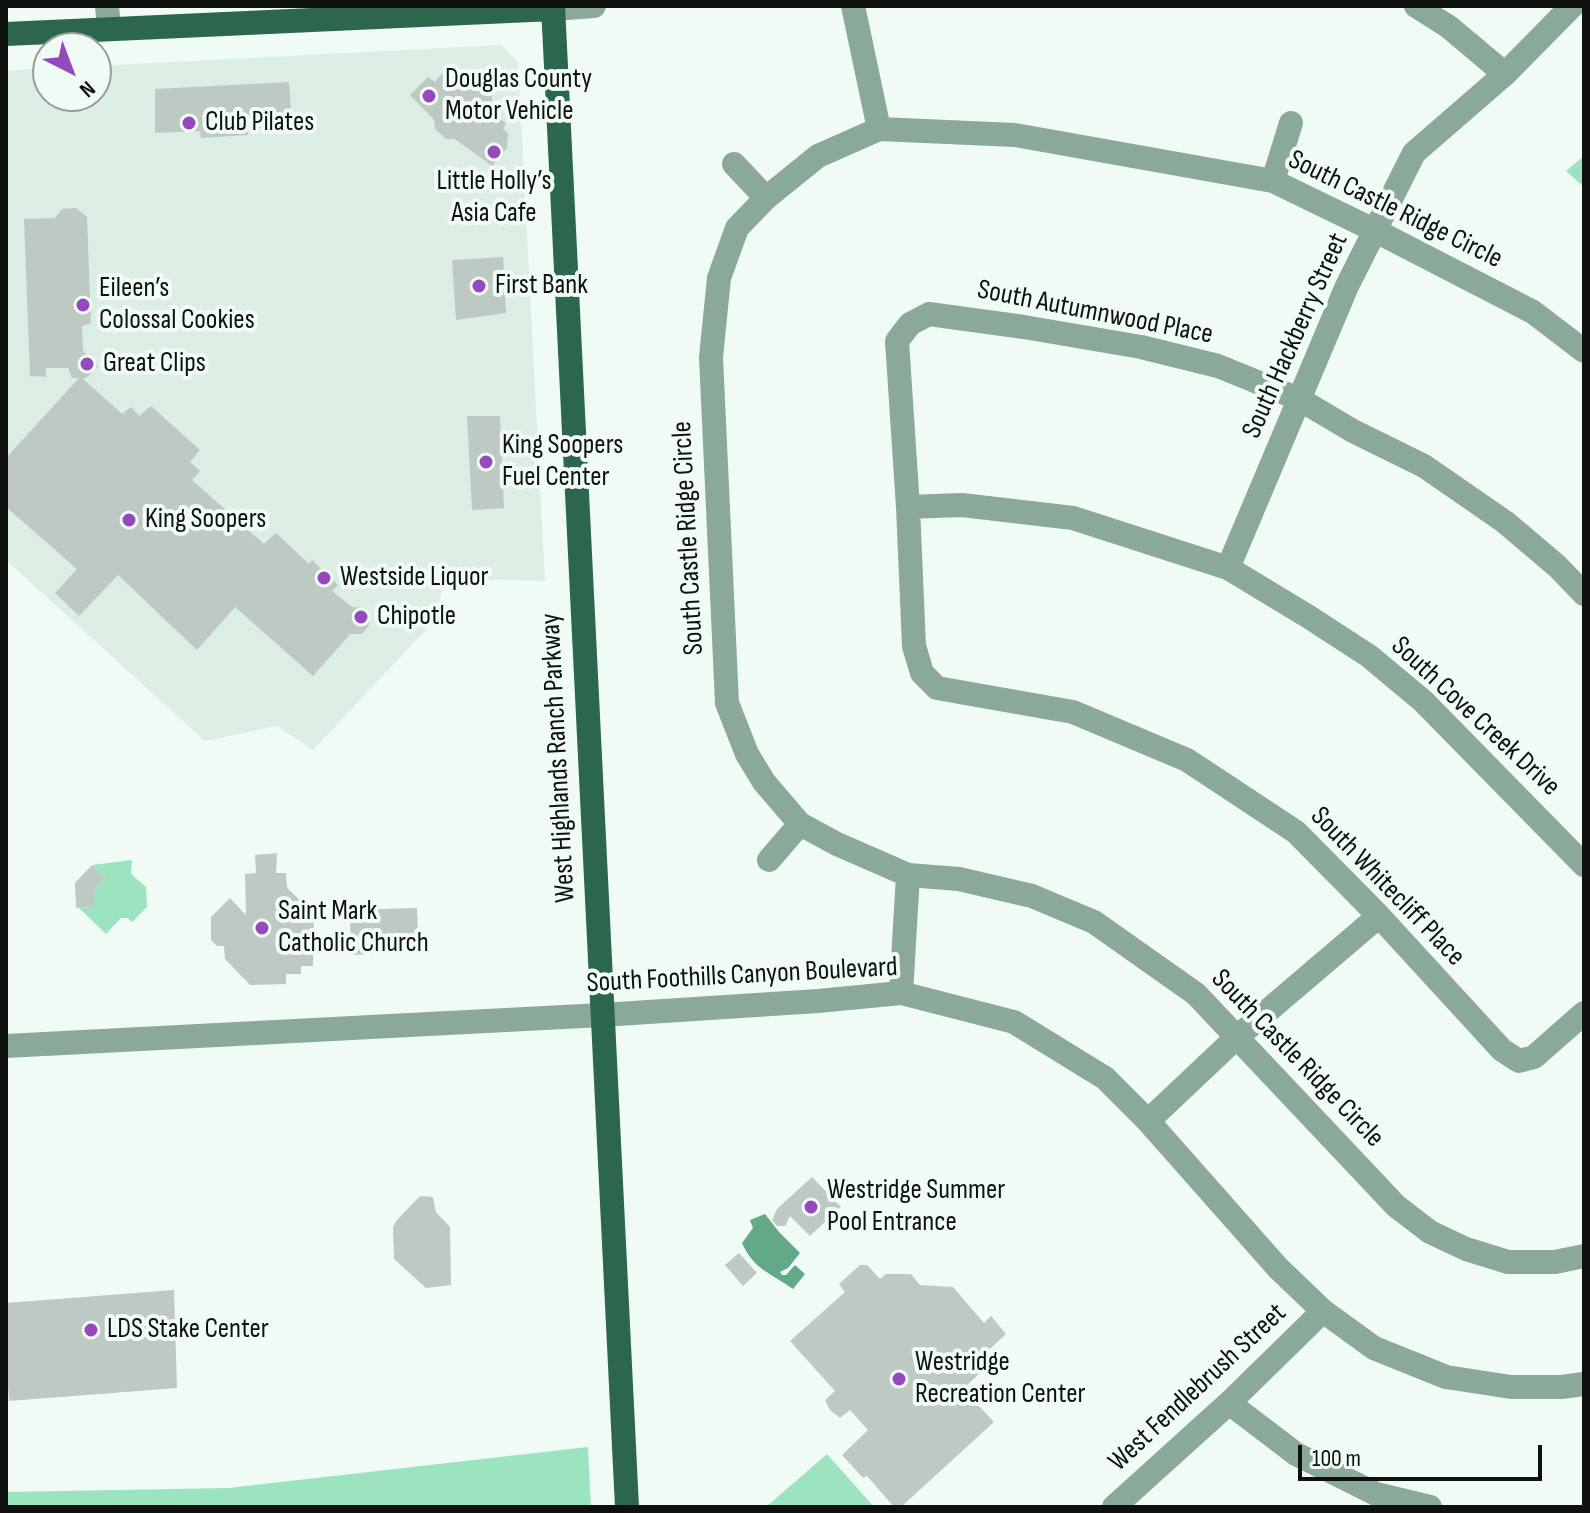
<!DOCTYPE html>
<html>
<head>
<meta charset="utf-8">
<style>
	body { margin:0 }
	#map { position:relative; width:1590px; height:1513px; overflow:hidden; background:#f1fbf5; font-family:"Sofia Sans Condensed",sans-serif }
	canvas { display:block }
	.frame { position:absolute; inset:0; border:8px solid #0e1110; pointer-events:none }
	.north { position:absolute; left:32px; top:32px; width:80px; height:80px; box-sizing:border-box; background:#f1fbf5; border:2px solid #969d99; border-radius:50%; rotate:138deg; font-size:22px; font-weight:700; line-height:32px; text-align:center; color:#0e1110 }
	.north::after { content:''; display:block; margin:auto; width:28px; height:36px; background:#944abd; clip-path:polygon(50% 0,100% 100%,50% 72%,0 100%) }
	.scale { position:absolute; left:1298px; top:1445px; width:244px; height:36px; box-sizing:border-box; border:4px solid #0e1110; border-top:0; padding-left:10px; font-size:24px; line-height:28px; white-space:nowrap; color:#0e1110; -webkit-text-stroke:6px #f1fbf5; paint-order:stroke }
</style>
</head>
<body>
<div id="map">
<canvas width="1590" height="1513"></canvas>
<div class="frame"></div>
<div class="north">N</div>
<div class="scale">100 m</div>
</div>
<script>
const c = document.querySelector('canvas').getContext('2d');
c.lineJoin = 'round';
function fillPath(path, color) {
  c.fillStyle = color;
  c.fill(path, 'evenodd');
}
function stroke(path, color, width, dash) {
  c.strokeStyle = color;
  c.lineWidth = width;
  c.lineCap = dash ? 'butt' : 'round';
  c.setLineDash(dash || []);
  c.stroke(path);
}
function label(font, color, halo, rows, align = 'center') {
  c.font = font + ' "Sofia Sans Condensed",sans-serif';
  c.lineWidth = 8;
  c.setLineDash([]);
  c.textBaseline = 'middle';
  c.strokeStyle = halo;
  c.fillStyle = color;
  for (const [text, x, y, turn = 0] of rows) {
    c.save();
    c.translate(x, y);
    c.rotate((+turn || 0) * Math.PI / 180);
    c.textAlign = isNaN(turn) ? turn : align;
    if (halo) c.strokeText(text, 0, 0);
    c.fillText(text, 0, 0);
    c.restore();
  }
}
fillPath(new Path2D(`
	M 501,45 L 518,62 L 545,581 L 443,578 L 438,617 L 313,750 L 277,726 L 205,741 L 6,560 L 6,71 L 48,68 L 48,96 L 96,96 L 96,66 Z`), '#dcede3');
fillPath(new Path2D(`
	M 1584,156 L 1584,187 L 1566,171 Z
	M 132,860 L 131,874 L 146,887 L 147,907 L 132,922 L 127,918 L 121,918 L 106,934 L 79,908 L 94,907 L 94,890 L 105,878 L 92,865 Z
	M 588,1447 L 591,1507 L 6,1507 L 6,1492 L 228,1488 Z
	M 827,1454 L 874,1507 L 766,1507 Z`), '#9be4bf');
fillPath(new Path2D(`
	M 765,1214 L 779,1232 L 800,1253 L 788,1268 L 780,1272 L 782,1275 L 786,1275 L 795,1265 L 805,1274 L 793,1289 C 771,1273 754,1270 742,1243 L 753,1228 L 750,1220 Z`), '#62aa87');
fillPath(new Path2D(`
	M 445,70 L 460,81 L 481,80 L 492,90 L 492,113 L 506,123 L 503,129 L 508,133 L 507,148 L 492,166 L 459,142 L 454,139 L 446,139 L 435,129 L 434,120 L 410,95 L 428,77 L 435,82 Z
	M 289,82 L 292,127 L 248,129 L 248,135 L 201,138 L 200,131 L 155,133 L 155,89 Z
	M 76,208 L 87,217 L 91,323 L 82,326 L 83,351 L 98,366 L 86,378 L 82,378 L 122,414 L 131,407 L 139,416 L 151,406 L 200,450 L 190,462 L 200,471 L 192,480 L 264,544 L 276,533 L 309,564 L 312,560 L 338,585 L 332,591 L 352,607 L 364,608 L 370,616 L 369,625 L 362,634 L 350,634 L 313,676 L 235,607 L 197,650 L 118,575 L 79,616 L 55,593 L 77,569 L 6,507 L 6,458 L 79,378 L 72,378 L 68,368 L 46,368 L 46,377 L 30,376 L 24,219 L 55,218 L 62,209 Z
	M 503,257 L 506,313 L 456,320 L 452,260 Z
	M 467,416 L 500,416 L 504,508 L 472,510 Z
	M 277,853 L 276,873 L 286,873 L 287,888 L 314,913 L 313,966 L 301,966 L 301,974 L 286,974 L 286,984 L 250,985 L 225,959 L 224,946 L 217,946 L 211,940 L 211,917 L 230,898 L 246,915 L 245,874 L 256,873 L 255,855 Z
	M 92,865 L 105,878 L 94,890 L 94,907 L 76,908 L 75,883 Z
	M 417,908 L 418,938 L 399,940 L 399,944 L 375,947 L 375,954 L 351,955 L 350,910 Z
	M 812,1177 L 841,1207 L 810,1236 L 790,1216 L 785,1226 L 777,1226 L 772,1220 L 777,1209 Z
	M 420,1196 L 433,1197 L 436,1212 L 450,1227 L 451,1285 L 426,1288 L 394,1259 L 393,1227 L 396,1221 Z
	M 739,1253 L 757,1273 L 743,1286 L 725,1265 Z
	M 860,1265 L 867,1265 L 880,1279 L 886,1274 L 911,1274 L 920,1285 L 953,1287 L 984,1323 L 991,1316 L 1006,1334 L 978,1360 L 985,1368 L 963,1389 L 994,1422 L 901,1507 L 894,1507 L 867,1476 L 863,1478 L 842,1455 L 868,1430 L 850,1410 L 840,1418 L 830,1410 L 825,1400 L 835,1391 L 790,1341 L 845,1292 L 839,1284 Z
	M 174,1290 L 177,1388 L 9,1401 L 6,1356 L 6,1303 Z`), '#bfc9c3');
stroke(new Path2D(`
	M 107,6 L 109,28
	M 853,6 L 879,129
	M 1416,6 L 1449,27 L 1505,74
	M 553,9 L 594,6
	M 734,164 L 766,198
	M 1273,181 L 1291,123
	M 1584,351 L 1533,312 L 1376,231 L 1273,181 L 1015,135 L 879,129 L 818,156 L 766,198 L 737,228 L 719,278 L 711,357 L 727,703 L 747,754 L 764,782 L 800,824 L 837,844 L 908,875 L 959,879 L 1032,896 L 1094,922 L 1196,994 L 1396,1206 L 1430,1232 L 1466,1249 L 1508,1262 L 1555,1262 L 1584,1256
	M 908,507 L 962,505 L 1073,518 L 1228,568 L 1309,617 L 1369,656 L 1423,701 L 1584,865
	M 1228,568 L 1347,286 L 1414,153 L 1505,74 L 1572,6
	M 1584,594 L 1557,566 L 1505,522 L 1424,466 L 1353,431 L 1299,399 L 1218,366 L 1141,347 L 1024,327 L 929,314 L 910,324 L 897,341 L 908,507 L 914,646 L 922,673 L 937,688 L 1073,712 L 1187,760 L 1296,832 L 1379,916 L 1502,1050 L 1519,1061 L 1534,1057 L 1584,1013
	M 769,860 L 800,824
	M 901,993 L 908,875
	M 6,1046 L 602,1015 L 818,1001 L 901,993 L 1014,1022 L 1105,1078 L 1148,1121 L 1278,1268 L 1323,1311 L 1374,1348 L 1446,1377 L 1511,1387 L 1561,1387 L 1584,1384
	M 1148,1121 L 1237,1037 L 1379,916
	M 1229,1403 L 1296,1454 L 1376,1494 L 1430,1507
	M 1114,1507 L 1229,1403 L 1323,1311`), '#8ba999', 24);
stroke(new Path2D(`
	M 553,6 L 627,1507
	M 6,34 L 553,9`), '#2c674d', 24);
for (const [x, y, r, color] of [
	[429,96,8,"#944abd"],
	[189,123,8,"#944abd"],
	[494,152,8,"#944abd"],
	[479,286,8,"#944abd"],
	[83,305,8,"#944abd"],
	[87,364,8,"#944abd"],
	[486,462,8,"#944abd"],
	[129,520,8,"#944abd"],
	[324,578,8,"#944abd"],
	[361,617,8,"#944abd"],
	[262,928,8,"#944abd"],
	[811,1207,8,"#944abd"],
	[91,1330,8,"#944abd"],
	[899,1379,8,"#944abd"]
]) {
  const dot = new Path2D();
  dot.arc(x, y, r, 0, 2 * Math.PI);
  c.fillStyle = color;
  c.fill(dot);
  stroke(dot, '#f1fbf5', 3);
}
label('28px', '#0e1110', '#f1fbf5', [
	["Douglas County",445,80],
	["Motor Vehicle",445,112],
	["Club Pilates",205,123],
	["Little Holly’s",494,182,"center"],
	["Asia Cafe",494,214,"center"],
	["First Bank",495,286],
	["Eileen’s",99,289],
	["Colossal Cookies",99,321],
	["Great Clips",103,364],
	["King Soopers",502,446],
	["Fuel Center",502,478],
	["King Soopers",145,520],
	["Westside Liquor",340,578],
	["Chipotle",377,617],
	["Saint Mark",278,912],
	["Catholic Church",278,944],
	["Westridge Summer",827,1191],
	["Pool Entrance",827,1223],
	["LDS Stake Center",107,1330],
	["Westridge",915,1363],
	["Recreation Center",915,1395]
], 'left');
label('28px', '#0e1110', '#f1fbf5', [
	["South Castle Ridge Circle",1395,210,26],
	["South Autumnwood Place",1095,313,11],
	["South Hackberry Street",1296,336,-66],
	["South Castle Ridge Circle",689,538,-93],
	["South Cove Creek Drive",1475,717,43],
	["West Highlands Ranch Parkway",559,758,-93],
	["South Whitecliff Place",1387,887,46],
	["South Foothills Canyon Boulevard",742,976,-3],
	["South Castle Ridge Circle",1297,1059,46],
	["West Fendlebrush Street",1198,1388,-43]
]);
</script>
</body>
</html>
